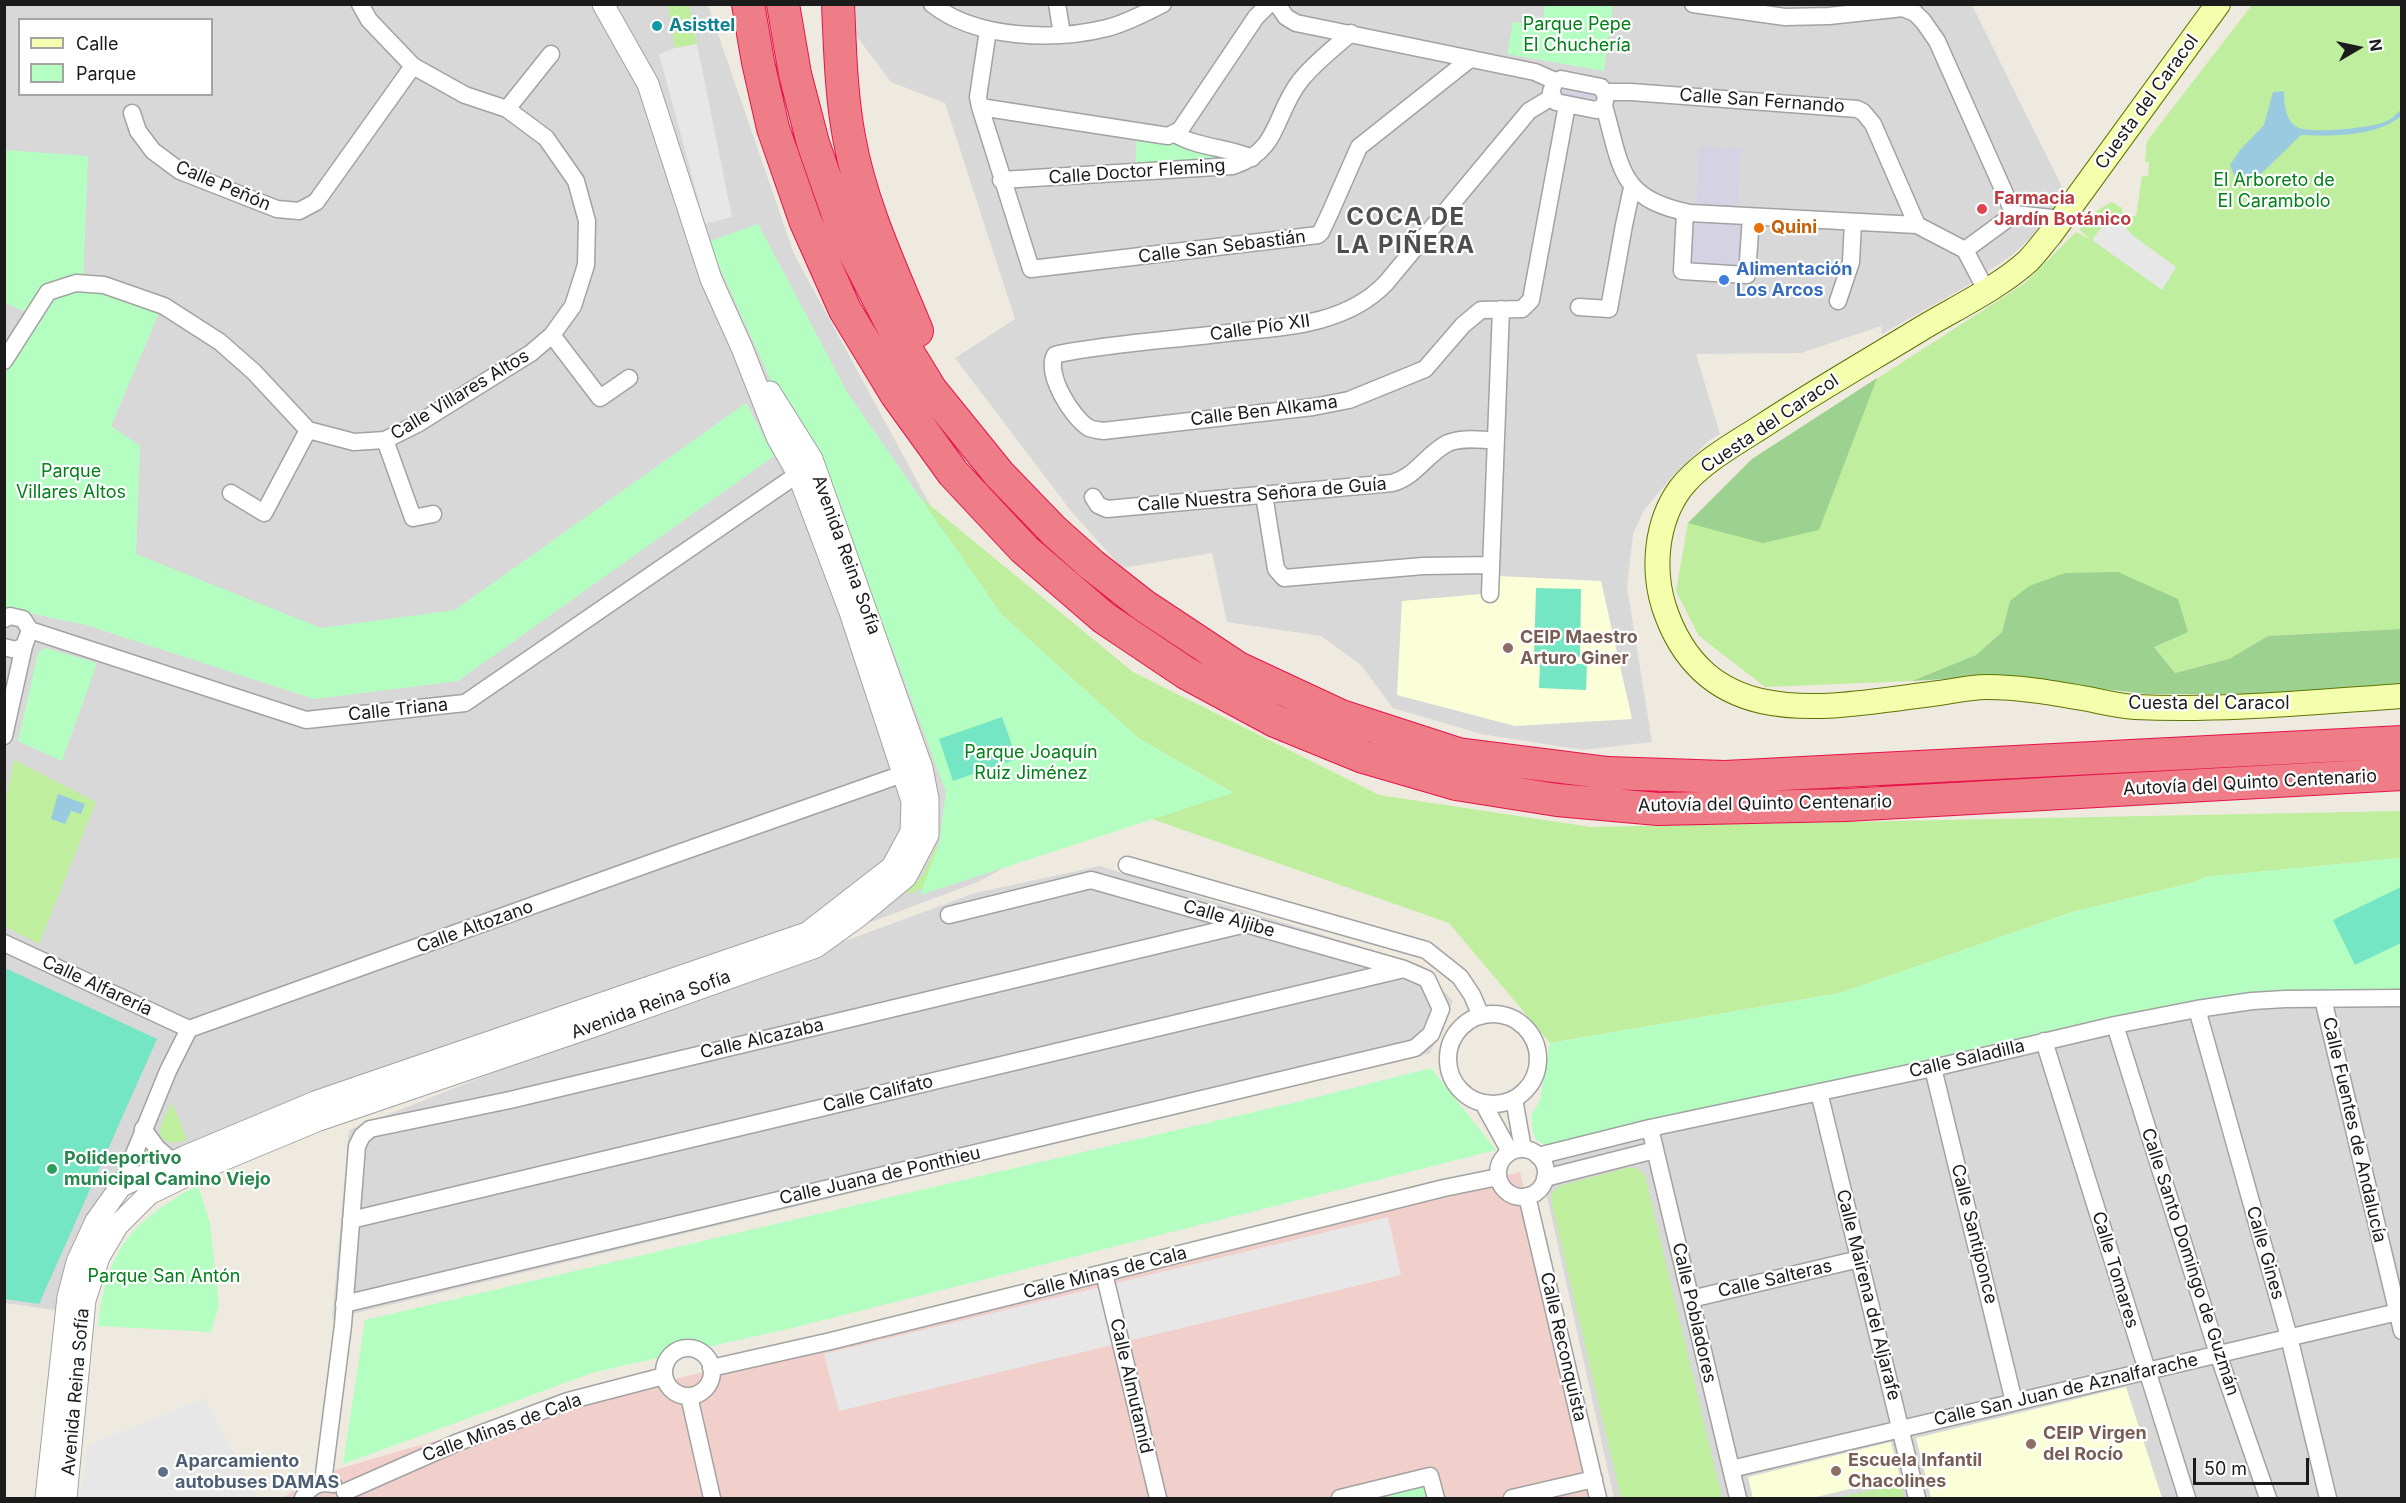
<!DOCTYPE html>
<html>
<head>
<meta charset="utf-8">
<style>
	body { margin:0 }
	#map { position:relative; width:2406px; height:1503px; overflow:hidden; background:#eeeadf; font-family:Inter,sans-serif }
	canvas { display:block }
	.frame { position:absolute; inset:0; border:6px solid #1b1b1b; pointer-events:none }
	.legend { position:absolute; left:18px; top:18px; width:195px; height:78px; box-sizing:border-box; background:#fff; border:2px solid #a4a4a4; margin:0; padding:8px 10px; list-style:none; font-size:18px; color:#1b1b1b }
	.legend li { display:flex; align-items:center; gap:12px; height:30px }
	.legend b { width:30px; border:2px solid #a4a4a4 }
	.north { position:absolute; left:2328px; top:18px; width:60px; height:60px; -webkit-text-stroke:4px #fff; paint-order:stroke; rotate:81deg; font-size:16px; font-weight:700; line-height:24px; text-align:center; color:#1b1b1b }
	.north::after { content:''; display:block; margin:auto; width:21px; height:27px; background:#1b1b1b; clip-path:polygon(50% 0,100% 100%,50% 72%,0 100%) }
	.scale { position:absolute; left:2193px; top:1458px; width:116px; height:27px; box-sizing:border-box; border:3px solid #1b1b1b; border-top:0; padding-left:8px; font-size:18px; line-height:21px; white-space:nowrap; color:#1b1b1b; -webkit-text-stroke:4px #fff; paint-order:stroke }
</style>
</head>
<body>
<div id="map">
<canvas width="2406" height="1503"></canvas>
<div class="frame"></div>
<ul class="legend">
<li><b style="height:8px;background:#f3ffac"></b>Calle</li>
<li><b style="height:16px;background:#b5fec2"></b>Parque</li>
</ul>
<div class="north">N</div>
<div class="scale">50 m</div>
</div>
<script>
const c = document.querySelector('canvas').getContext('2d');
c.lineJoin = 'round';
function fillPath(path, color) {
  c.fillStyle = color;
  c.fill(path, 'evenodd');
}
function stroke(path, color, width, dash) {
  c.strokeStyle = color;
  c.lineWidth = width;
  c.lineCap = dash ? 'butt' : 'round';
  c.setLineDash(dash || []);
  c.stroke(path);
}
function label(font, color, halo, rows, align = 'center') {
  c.font = font + ' Inter,sans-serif';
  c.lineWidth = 4.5;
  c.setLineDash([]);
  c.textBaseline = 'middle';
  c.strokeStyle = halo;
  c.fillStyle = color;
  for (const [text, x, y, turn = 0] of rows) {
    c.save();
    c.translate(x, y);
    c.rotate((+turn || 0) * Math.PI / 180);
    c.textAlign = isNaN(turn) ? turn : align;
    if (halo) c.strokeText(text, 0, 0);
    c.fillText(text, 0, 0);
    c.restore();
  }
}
fillPath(new Path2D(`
	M 5,5 L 708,5 L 794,254 L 947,536 L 1107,812 L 978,882 L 614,1018 L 184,1155 L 88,1216 L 55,1310 L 5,1303 ZM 20,20 L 212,20 L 212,94 L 20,94 Z
	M 833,5 L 1972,5 L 2067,197 L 2034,235 L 2011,256 L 1965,287 L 1882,334 L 1881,326 L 1801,353 L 1696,354 L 1720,434 L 1710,440 L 1671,478 L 1644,510 L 1633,534 L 1627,587 L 1652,742 L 1583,750 L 1481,734 L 1393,708 L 1361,665 L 1321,636 L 1227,622 L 1212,553 L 1122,568 L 1071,511 L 955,358 L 1015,319 L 945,103 L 891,82 Z
	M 1100,866 L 1420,965 L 1453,1001 L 1430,1053 L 332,1319 L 349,1130 L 563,1045 L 975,893 Z
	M 2401,990 L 2401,1498 L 1614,1498 L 1536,1147 L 1657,1122 L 2096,1020 L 2243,997 Z`), '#d9d8d8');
fillPath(new Path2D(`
	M 1520,1172 L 1598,1498 L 283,1498 L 311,1477 L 420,1445 L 765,1356 Z`), '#f1d0cb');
fillPath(new Path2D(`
	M 1498,576 L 1601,581 L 1632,719 L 1515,726 L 1397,695 L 1402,601 L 1481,594 L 1485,597 L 1485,601 L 1494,601 Z
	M 2126,1387 L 2162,1498 L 1931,1498 L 1916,1438 Z
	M 1891,1442 L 1900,1477 L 1812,1498 L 1753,1498 L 1748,1477 Z`), '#fbffd7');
fillPath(new Path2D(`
	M 668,5 L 689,5 L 697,44 L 675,48 Z
	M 2252,5 L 2401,5 L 2401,629 L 2268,636 L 2229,659 L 2175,673 L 2154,647 L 2010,601 L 2002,632 L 1976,655 L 1912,681 L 1765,687 L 1699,636 L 1676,591 L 1688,523 L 1752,459 L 2024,284 L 2076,232 L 2090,239 L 2079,229 L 2098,210 L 2112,202 L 2122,208 L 2123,216 L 2136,216 L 2142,176 L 2148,176 L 2149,162 L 2145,162 L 2147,141 Z
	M 920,497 L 1133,672 L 1379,795 L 1591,827 L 2401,811 L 2401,858 L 2205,877 L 2191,883 L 2072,912 L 1840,993 L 1550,1043 L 1449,923 L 1152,819 L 1232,792 L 1138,738 L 1001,614 Z
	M 14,760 L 96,802 L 39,944 L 5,926 L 5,803 Z
	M 937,845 L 944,846 L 924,887 L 911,894 L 907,891 L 924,873 Z
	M 172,1103 L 187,1139 C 176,1145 155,1144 161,1126 C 163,1118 169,1110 172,1103 Z
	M 148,1143 L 161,1156 L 135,1172 Z
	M 1630,1167 L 1638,1169 L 1645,1176 L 1722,1498 L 1621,1498 L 1552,1205 L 1551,1194 L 1559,1186 Z
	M 1901,1484 L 1904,1498 L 1836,1498 Z`), '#beee9e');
fillPath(new Path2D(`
	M 1877,378 L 1819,530 L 1763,543 L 1688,523 L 1752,459 Z
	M 2118,572 L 2178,599 L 2188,632 L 2154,647 L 2175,673 L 2229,659 L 2268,636 L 2401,629 L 2401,686 L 2332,694 L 2147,694 L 1991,676 L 1912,681 L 1976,655 L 2002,632 L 2010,601 L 2029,586 L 2065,573 Z`), '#9dd18f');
fillPath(new Path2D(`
	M 1545,5 L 1613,5 L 1604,71 L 1507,54 L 1513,22 L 1542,26 Z
	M 1137,136 L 1176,142 L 1240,158 L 1135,167 Z
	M 4,150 L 88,156 L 83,283 L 161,308 L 111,426 L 140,446 L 136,554 L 321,628 L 455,610 L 746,403 L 774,456 L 458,681 L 314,699 L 86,625 L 5,608 L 5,358 L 29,313 L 5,303 Z
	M 758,224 L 847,392 L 1001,614 L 1138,738 L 1233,793 L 920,895 L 939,844 L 946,792 L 891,645 L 708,242 Z
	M 45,648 L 97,663 L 62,761 L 18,741 L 38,653 Z
	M 2401,858 L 2401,990 L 2243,997 L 2096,1020 L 1657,1122 L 1545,1145 L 1536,1140 L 1533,1132 L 1531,1116 L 1540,1100 L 1550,1043 L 1840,993 L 2072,912 L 2191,883 L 2205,877 Z
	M 1431,1068 L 1496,1150 L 792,1328 L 595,1372 L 343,1464 L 365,1320 L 1305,1100 Z
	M 198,1185 L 210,1223 L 219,1306 L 211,1332 L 98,1326 C 107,1248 131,1222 198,1185 Z
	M 1425,1483 L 1429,1498 L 1363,1498 Z`), '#b5fec2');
fillPath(new Path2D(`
	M 1536,588 L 1581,589 L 1580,657 L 1534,656 Z
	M 1540,663 L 1587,664 L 1586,690 L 1539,688 Z
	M 1002,717 L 1017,759 L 953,781 L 939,739 Z
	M 2401,887 L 2401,943 L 2355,965 L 2333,920 Z
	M 5,968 L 157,1039 L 39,1304 L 5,1299 Z`), '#74e6c4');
fillPath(new Path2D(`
	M 697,44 L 732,217 L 705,224 L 659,54 L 675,48 Z
	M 2113,212 L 2132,235 L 2176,267 L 2162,290 L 2092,240 Z
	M 1388,1217 L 1401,1275 L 839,1411 L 824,1354 Z
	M 204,1398 L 258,1498 L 80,1498 L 87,1445 Z`), '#e7e7e7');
fillPath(new Path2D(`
	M 1553,85 L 1601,87 L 1606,102 L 1556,102 Z
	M 1699,146 L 1741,149 L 1738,216 L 1751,217 L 1747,275 L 1682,271 L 1685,212 L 1696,213 Z`), '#d5d3e3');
fillPath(new Path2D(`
	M 2284,91 C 2284,103 2285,118 2295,126 C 2307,135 2373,128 2387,121 C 2392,119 2397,113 2401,110 L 2401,116 C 2376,137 2333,136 2301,135 L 2262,173 L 2235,178 L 2230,165 L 2240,150 L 2264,125 L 2273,92 Z
	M 58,794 L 85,804 L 81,814 L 71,811 L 65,824 L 51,819 Z`), '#9acae0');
const minor = new Path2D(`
	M 932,4 C 975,39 1055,41 1107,28 C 1127,23 1145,13 1163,4
	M 1057,4 L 1062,34
	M 1277,4 L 1286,17 L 1296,23 L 1535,72 L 1555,81
	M 1693,4 L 1785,17 L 1829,16 L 1903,8 L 1915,13 L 1923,21 L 1937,41 L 2014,214
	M 988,30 L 978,97 L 980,107 L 1031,269 L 1318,235 L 1321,232 L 1330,213 L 1359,147 L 1470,59
	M 1561,79 L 1601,87 L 1606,96 L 1604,106 L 1596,110 L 1556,102 L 1551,92 L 1555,81 Z
	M 1606,92 L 1631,92 L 1857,109 L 1863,112 L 1873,124 L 1917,225
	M 1552,97 L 1529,111 L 1386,283 C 1345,326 1282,327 1227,333 C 1171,340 1114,343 1058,354 L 1055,355 C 1045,374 1072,418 1089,428 C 1094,430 1098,430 1103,431 L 1313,407 L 1349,400 L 1425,369 L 1463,325 L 1481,310 L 1522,309 L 1531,300 L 1567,105
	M 1604,106 C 1622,168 1618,199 1690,213 L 1917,225 L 1965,250
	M 980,107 L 1168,136 L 1180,130 L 1256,17 L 1269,4
	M 507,109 L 551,54
	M 132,113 L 138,131 L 153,151 L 180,171 L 277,209 L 299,211 L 316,202 L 413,66
	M 1175,134 C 1198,148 1228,147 1252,158
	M 1001,180 L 1233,166 C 1280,151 1274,114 1300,81 C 1314,63 1334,48 1351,33
	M 1685,212 L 1682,271 L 1747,275 L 1751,217
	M 1965,250 L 2014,214 L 2061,219
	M 1965,250 L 1986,290
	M 1838,301 L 1851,262 L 1853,222
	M 1579,307 L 1609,309 L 1624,225 L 1632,188
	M 552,335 L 600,398 L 629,378
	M 4,361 L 48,292 L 76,283 L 104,285 L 164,306 L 220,342 L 254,372 L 308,430 L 354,442 L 385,440 L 419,423 L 531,353 L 552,335 L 573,306 L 586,265 L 587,221 L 576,181 L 546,138 L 507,109 L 465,95 L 413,66 L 369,20 L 360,4
	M 385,440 L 413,518 L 433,514
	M 231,493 L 264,513 L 308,430
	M 1264,495 L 1276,569 L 1284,578 L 1423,566 L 1491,565
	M 1093,497 L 1098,505 L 1107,509 L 1392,483 C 1416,477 1426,454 1448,443 C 1462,437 1480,440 1495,440
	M 1490,594 L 1501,309
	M 4,619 L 10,616 L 23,619 L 30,630 L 24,646 L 16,650 L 4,647
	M 30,630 L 306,720 L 465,703 L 798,474 L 806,466
	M 4,736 L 24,646
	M 1127,865 L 1426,950 L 1460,977 L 1472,995 L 1481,1016
	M 4,943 L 189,1029
	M 2323,999 L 2402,1331
	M 2197,1009 L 2289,1337 L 2328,1498
	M1448 1059a45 45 0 1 1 90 0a45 45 0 1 1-90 0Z
	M 2115,1025 L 2218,1354 L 2268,1498
	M 2044,1041 L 2187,1498
	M 1933,1068 L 2014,1402
	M 1819,1092 L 1917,1498
	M 1514,1099 L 1523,1149
	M 1483,1103 L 1510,1152
	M 1650,1128 L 1738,1498
	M 143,1129 L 157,1148 L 173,1162
	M1498 1173a24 24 0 1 1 48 0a24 24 0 1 1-48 0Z
	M 1538,1156 L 1650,1128 L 1933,1068 L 2115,1025 L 2197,1009 L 2252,1001 L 2285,999 L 2402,998
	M 1545,1178 L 1655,1150
	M 121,1186 L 168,1071 L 189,1029 L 673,855 L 914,770
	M 1527,1196 L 1598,1498
	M 351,1220 L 1404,969
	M 1104,1273 L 1158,1498
	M 1691,1299 L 1859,1259
	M 344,1304 L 1415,1048 L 1431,1034 L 1441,1009 L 1427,979 L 1404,969 L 1091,880 L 949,915
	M664 1372a24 24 0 1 1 48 0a24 24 0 1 1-48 0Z
	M 711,1368 L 831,1341 L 1444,1188 L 1498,1177
	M 689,1396 L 712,1498
	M 1731,1469 L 2402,1311
	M 323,1482 L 343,1325 L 357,1146 L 362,1136 L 370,1129 L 510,1100 L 1246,924
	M 345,1492 L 456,1443 L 568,1401 L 664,1376
	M 303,1498 C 310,1486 319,1481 333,1484
	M 1340,1498 L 1430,1476 L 1436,1498
	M 1512,1498 L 1594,1479`);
const tertiary = new Path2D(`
	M 46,1498 L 68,1297 L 77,1262 L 96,1221 L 121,1186 L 186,1156 L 315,1102 L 807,933 L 892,867 L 911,832 L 912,801 L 850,612 L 798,474 L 777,437 L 742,348 L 711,279 L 648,84 L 603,4
	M 66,1498 L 85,1300 L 99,1257 L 118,1225 L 149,1194 L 194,1172 L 319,1120 L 594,1026 L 816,947 L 859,916 L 906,877 L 928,835 L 928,799 L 922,768 L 812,459 L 770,392`);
const secondary = new Path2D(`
	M 2218,4 L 2050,235 C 2043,243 2036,253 2028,261 C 2001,286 1956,308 1924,327 C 1870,360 1814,392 1761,427 C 1733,445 1700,463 1680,489 C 1656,522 1652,569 1664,607 C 1707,738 1833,706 1939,693 C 1954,691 1970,687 1986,687 C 2021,687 2054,693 2088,699 C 2103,702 2119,706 2135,707 C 2224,711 2313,702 2402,696`);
const motorway = new Path2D(`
	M 748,4 L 758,62 L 773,128 L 805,220 L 845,310 L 896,394 L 953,473 L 1024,549 L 1104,618 L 1186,673 L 1275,721 L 1363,757 L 1456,784 L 1557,800 L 1658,809 L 1846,805 L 2402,774
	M 783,4 L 795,74 L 813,143 L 844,232 L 895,331 L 931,390 L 999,474 L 1054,531 L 1092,565 L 1143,605 L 1238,668 L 1341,716 L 1458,754 L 1608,773 L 1725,777 L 2402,742
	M 838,4 C 840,48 841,94 849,137 C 861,205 891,268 917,331`);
stroke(minor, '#a2a2a2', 19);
stroke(tertiary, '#a2a2a2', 23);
stroke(secondary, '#5d7400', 26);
stroke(motorway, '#e51348', 34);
stroke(minor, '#fff', 16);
stroke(tertiary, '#fff', 21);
stroke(secondary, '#f3ffac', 24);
stroke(motorway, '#ee7d88', 32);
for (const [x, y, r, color] of [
	[657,26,6,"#0f9aa8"],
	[1982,209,6,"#e0444e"],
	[1759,228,6,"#e8710a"],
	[1724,280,6,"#3f7fe0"],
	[1508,648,6,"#8d6e63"],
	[52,1169,6,"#2e9e5b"],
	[2031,1444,6,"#8d6e63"],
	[1836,1471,6,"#8d6e63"],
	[163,1472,6,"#5c6f8a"]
]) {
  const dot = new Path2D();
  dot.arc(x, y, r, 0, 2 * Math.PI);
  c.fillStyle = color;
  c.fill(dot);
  stroke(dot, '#fff', 2);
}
label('18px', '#018117', '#fff', [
	["Parque Pepe",1577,25],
	["El Chuchería",1577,46],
	["El Arboreto de",2274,181],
	["El Carambolo",2274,202],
	["Parque",71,472],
	["Villares Altos",71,493],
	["Parque Joaquín",1031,753],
	["Ruiz Jiménez",1031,774],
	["Parque San Antón",164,1277]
]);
label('bold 18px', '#0d838f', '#fff', [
	["Asisttel",669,26]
], 'left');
label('18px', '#1b1b1b', '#fff', [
	["Calle San Fernando",1762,101,4],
	["Cuesta del Caracol",2147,102,-54],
	["Calle Doctor Fleming",1137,172,-4],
	["Calle Peñón",223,186,23],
	["Calle San Sebastián",1222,247,-7],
	["Calle Pío XII",1260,328,-8],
	["Calle Villares Altos",460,395,-31],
	["Calle Ben Alkama",1264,411,-7],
	["Cuesta del Caracol",1770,424,-34],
	["Calle Nuestra Señora de Guía",1262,495,-5],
	["Avenida Reina Sofía",846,555,70],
	["Cuesta del Caracol",2209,704],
	["Calle Triana",398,710,-6],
	["Autovía del Quinto Centenario",2250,783,-3],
	["Autovía del Quinto Centenario",1765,804,-1],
	["Calle Aljibe",1229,919,16],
	["Calle Altozano",475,927,-20],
	["Calle Alfarería",97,986,25],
	["Avenida Reina Sofía",651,1005,-20],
	["Calle Alcazaba",762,1039,-13],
	["Calle Saladilla",1967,1059,-13],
	["Calle Califato",878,1094,-13],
	["Calle Fuentes de Andalucía",2354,1130,77],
	["Calle Juana de Ponthieu",880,1176,-13],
	["Calle Santiponce",1974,1234,76],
	["Calle Gines",2265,1253,74],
	["Calle Santo Domingo de Guzmán",2190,1262,72],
	["Calle Tomares",2115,1270,73],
	["Calle Minas de Cala",1105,1273,-14],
	["Calle Salteras",1775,1279,-13],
	["Calle Mairena del Aljarafe",1868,1295,76],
	["Calle Pobladores",1694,1313,77],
	["Calle Reconquista",1563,1347,77],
	["Calle Almutamid",1131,1386,77],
	["Calle San Juan de Aznalfarache",2066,1390,-13],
	["Avenida Reina Sofía",76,1392,-85],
	["Calle Minas de Cala",502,1428,-20]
]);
label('bold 18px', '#be3a42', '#fff', [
	["Farmacia",1994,199],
	["Jardín Botánico",1994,220]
], 'left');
label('bold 18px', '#c56008', '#fff', [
	["Quini",1771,228]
], 'left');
label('bold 18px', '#366cbe', '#fff', [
	["Alimentación",1736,270],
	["Los Arcos",1736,291]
], 'left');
label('bold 18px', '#785e54', '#fff', [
	["CEIP Maestro",1520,638],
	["Arturo Giner",1520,659],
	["CEIP Virgen",2043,1434],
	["del Rocío",2043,1455],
	["Escuela Infantil",1848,1461],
	["Chacolines",1848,1482]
], 'left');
label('bold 18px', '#27864d', '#fff', [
	["Polideportivo",64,1159],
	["municipal Camino Viejo",64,1180]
], 'left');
label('bold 18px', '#4e5e75', '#fff', [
	["Aparcamiento",175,1462],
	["autobuses DAMAS",175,1483]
], 'left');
c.letterSpacing = '1.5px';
label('bold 24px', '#4e4e4e', '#fff', [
	["COCA DE",1406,218],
	["LA PIÑERA",1406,246]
]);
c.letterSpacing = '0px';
</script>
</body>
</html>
